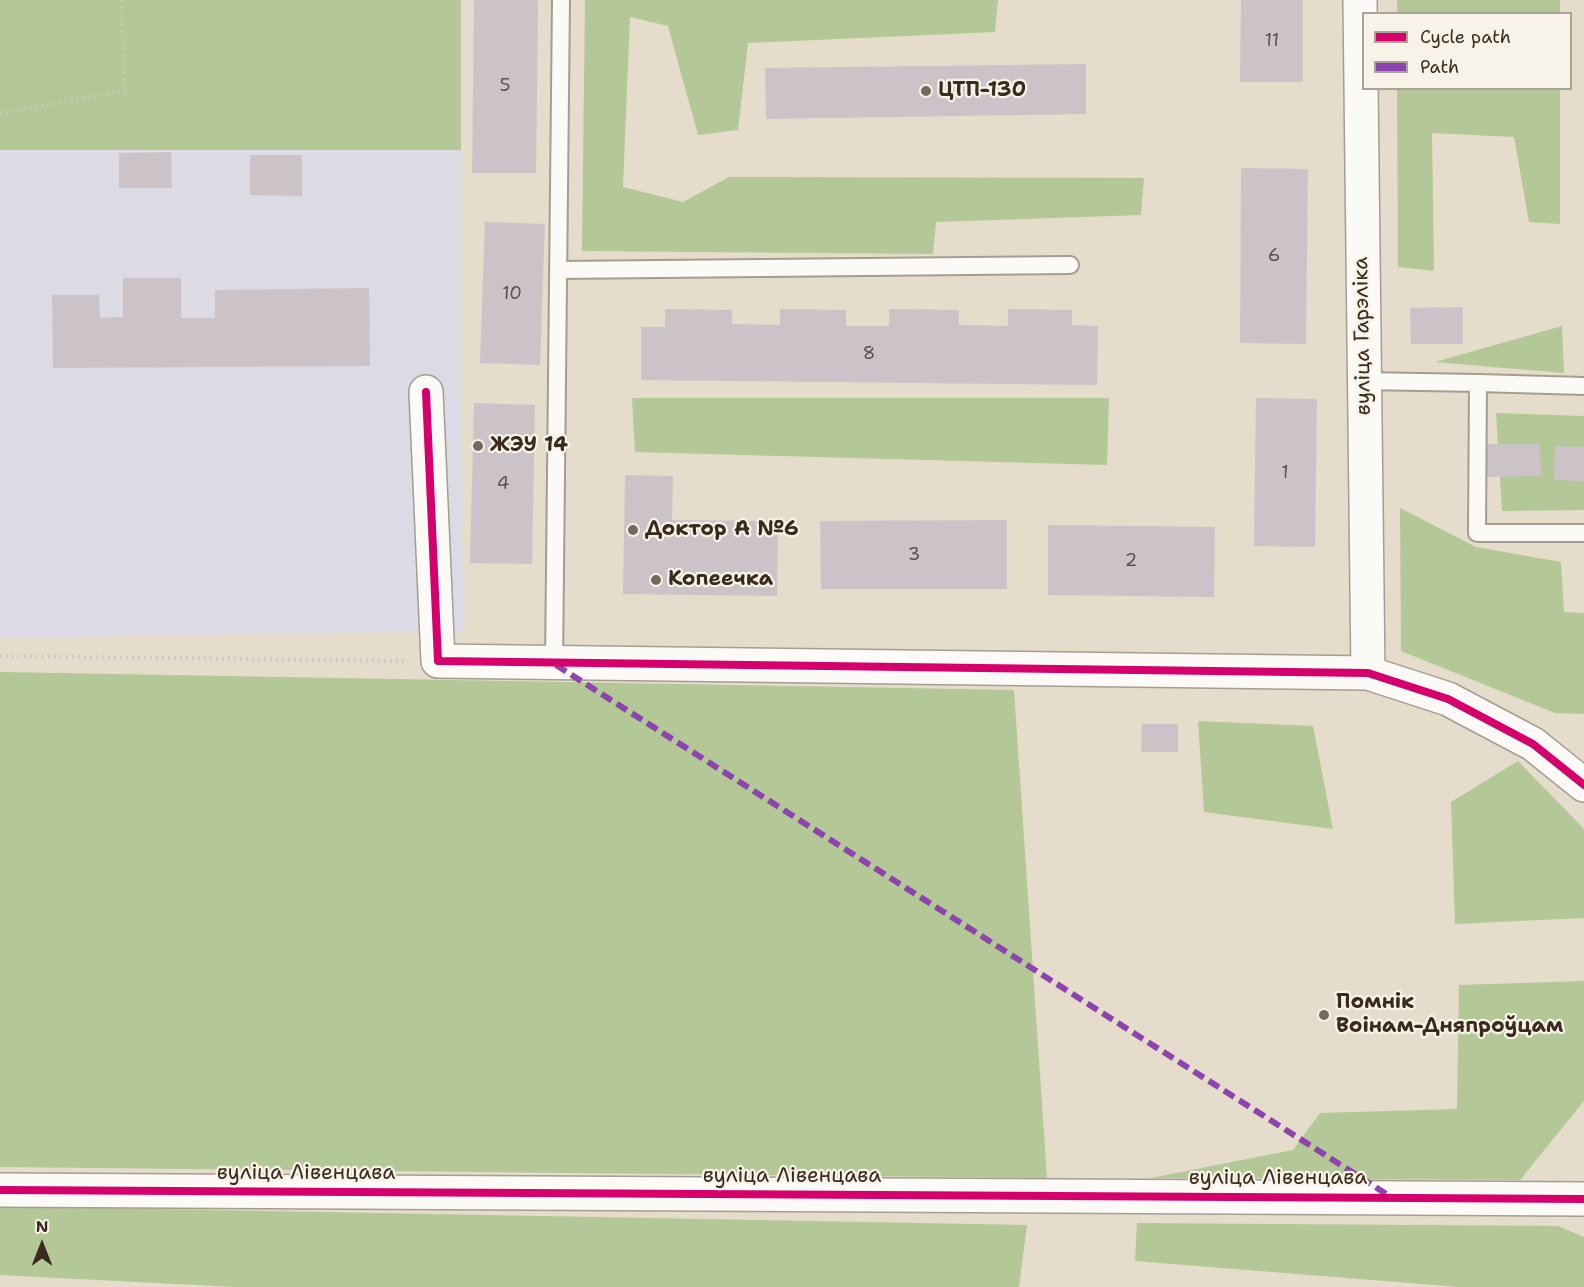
<!DOCTYPE html>
<html>
<head>
<meta charset="utf-8">
<style>
	body { margin:0 }
	#map { position:relative; width:1584px; height:1287px; overflow:hidden; background:#e5dccb; font-family:"Shantell Sans",sans-serif }
	canvas { display:block }
	.legend { position:absolute; left:1362px; top:12px; width:210px; height:78px; box-sizing:border-box; background:#f7f3e8; border:2px solid #aca397; margin:0; padding:8px 10px; list-style:none; font-size:18px; color:#3b2a1e }
	.legend li { display:flex; align-items:center; gap:12px; height:30px }
	.legend b { width:30px; border:2px solid #aca397 }
	.north { position:absolute; left:12px; top:1215px; width:60px; height:60px; -webkit-text-stroke:4px #f7f3e8; paint-order:stroke; rotate:0deg; font-size:16px; font-weight:700; line-height:24px; text-align:center; color:#3b2a1e }
	.north::after { content:''; display:block; margin:auto; width:21px; height:27px; background:#3b2a1e; clip-path:polygon(50% 0,100% 100%,50% 72%,0 100%) }
</style>
</head>
<body>
<div id="map">
<canvas width="1584" height="1287"></canvas>
<ul class="legend">
<li><b style="height:8px;background:#d6006c"></b>Cycle path</li>
<li><b style="height:8px;background:#8e44ad"></b>Path</li>
</ul>
<div class="north">N</div>
</div>
<script>
const c = document.querySelector('canvas').getContext('2d');
c.lineJoin = 'round';
function fillPath(path, color) {
  c.fillStyle = color;
  c.fill(path, 'evenodd');
}
function stroke(path, color, width, dash) {
  c.strokeStyle = color;
  c.lineWidth = width;
  c.lineCap = dash ? 'butt' : 'round';
  c.setLineDash(dash || []);
  c.stroke(path);
}
function label(font, color, halo, rows, align = 'center') {
  c.font = font + ' "Shantell Sans",sans-serif';
  c.lineWidth = 4.5;
  c.setLineDash([]);
  c.textBaseline = 'middle';
  c.strokeStyle = halo;
  c.fillStyle = color;
  for (const [text, x, y, turn = 0] of rows) {
    c.save();
    c.translate(x, y);
    c.rotate((+turn || 0) * Math.PI / 180);
    c.textAlign = isNaN(turn) ? turn : align;
    if (halo) c.strokeText(text, 0, 0);
    c.fillText(text, 0, 0);
    c.restore();
  }
}
fillPath(new Path2D(`
	M 0,150 L 461,150 L 463,631 L 0,638 Z`), '#dcdae4');
fillPath(new Path2D(`
	M 0,0 L 461,0 L 461,150 L 0,150 Z
	M 585,0 L 998,0 L 995,32 L 748,43 L 738,130 L 698,135 L 668,26 L 630,17 L 623,187 L 683,202 L 729,177 L 1144,178 L 1141,215 L 936,222 L 933,254 L 582,251 Z
	M 1397,0 L 1560,0 L 1560,13 L 1397,13 Z
	M 1397,89 L 1560,89 L 1560,224 L 1529,222 L 1514,137 L 1432,133 L 1434,271 L 1398,267 Z
	M 1562,326 L 1564,373 L 1435,362 Z
	M 632,398 L 1109,398 L 1107,465 L 635,452 Z
	M 1496,413 L 1584,416 L 1584,510 L 1502,511 Z
	M 1400,508 L 1476,547 L 1561,562 L 1564,612 L 1584,613 L 1584,714 L 1555,713 L 1401,651 Z
	M 0,672 L 1014,690 L 1047,1178 L 0,1167 Z
	M 1198,721 L 1313,726 L 1333,829 L 1204,812 Z
	M 1518,761 L 1584,829 L 1584,918 L 1455,924 L 1451,802 Z
	M 1584,981 L 1584,1101 L 1520,1180 L 1151,1178 L 1293,1150 L 1320,1113 L 1457,1109 L 1459,985 Z
	M 0,1206 L 1027,1225 L 1019,1287 L 235,1287 L 0,1275 Z
	M 1137,1223 L 1558,1226 L 1584,1237 L 1584,1287 L 1459,1287 L 1135,1261 Z`), '#b3c797');
fillPath(new Path2D(`
	M 474,0 L 538,0 L 536,173 L 472,173 Z
	M 1241,0 L 1303,0 L 1303,82 L 1240,82 Z
	M 1086,64 L 1086,114 L 766,119 L 765,68 Z
	M 171,152 L 172,188 L 119,188 L 119,153 Z
	M 250,155 L 302,155 L 302,196 L 250,195 Z
	M 1241,168 L 1308,169 L 1306,344 L 1240,343 Z
	M 485,222 L 545,224 L 540,365 L 480,363 Z
	M 123,278 L 181,278 L 181,318 L 215,318 L 215,290 L 369,288 L 370,366 L 53,368 L 52,295 L 99,295 L 100,318 L 123,317 Z
	M 1463,307 L 1463,344 L 1411,344 L 1410,308 Z
	M 665,309 L 732,310 L 732,324 L 780,325 L 780,309 L 846,310 L 846,326 L 889,326 L 889,309 L 959,310 L 959,325 L 1008,326 L 1008,309 L 1072,310 L 1072,325 L 1098,326 L 1097,385 L 641,380 L 641,327 L 665,327 Z
	M 1256,398 L 1317,399 L 1315,547 L 1254,546 Z
	M 474,403 L 535,405 L 532,564 L 470,563 Z
	M 1487,444 L 1540,444 L 1541,476 L 1487,477 Z
	M 1555,446 L 1584,447 L 1584,481 L 1554,480 Z
	M 625,475 L 673,476 L 672,520 L 778,521 L 777,596 L 623,594 Z
	M 1007,520 L 1007,589 L 821,589 L 820,521 Z
	M 1048,525 L 1215,527 L 1214,597 L 1048,595 Z
	M 1142,724 L 1178,724 L 1178,752 L 1141,752 Z`), '#ccc3c8');
const lane = new Path2D(`
	M 558,270 L 1070,265
	M 1363,381 L 1478,383
	M 1584,386 L 1478,383 L 1477,533 L 1584,533
	M 554,663 L 561,0`);
const street = new Path2D(`
	M 1360,0 L 1368,673
	M 426,392 L 438,661 L 1368,673 L 1448,699 L 1533,744 L 1584,785
	M 0,1190 L 1584,1199`);
stroke(lane, '#a49d91', 20);
stroke(street, '#a49d91', 36);
stroke(new Path2D(`
	M 0,113 L 125,91 L 121,0
	M 0,656 L 407,661`), '#cac7c2', 4, [1.5, 4.5]);
stroke(lane, '#fbfaf7', 16);
stroke(street, '#fbfaf7', 33);
stroke(new Path2D(`
	M 556,665 L 1388,1195`), '#8e44ad', 6, [12, 6]);
stroke(new Path2D(`
	M 426,392 L 438,661 L 1368,673 L 1448,699 L 1533,744 L 1584,785
	M 0,1190 L 1584,1199`), '#d6006c', 8);
for (const [x, y, r, color] of [
	[926,91,6,"#76685b"],
	[478,446,6,"#76685b"],
	[633,530,6,"#76685b"],
	[656,580,6,"#76685b"],
	[1324,1015,6,"#76685b"]
]) {
  const dot = new Path2D();
  dot.arc(x, y, r, 0, 2 * Math.PI);
  c.fillStyle = color;
  c.fill(dot);
  stroke(dot, '#f7f3e8', 2);
}
label('18px', '#5f5048', null, [
	["11",1272,41],
	["5",505,86],
	["6",1274,256],
	["10",512,294],
	["8",869,354],
	["1",1285,473],
	["4",503,484],
	["3",914,555],
	["2",1131,561]
]);
label('bold 21px', '#3b2a1e', '#f7f3e8', [
	["ЦТП-130",938,91],
	["ЖЭУ 14",490,446],
	["Доктор А №6",645,530],
	["Копеечка",668,580],
	["Помнік",1336,1003],
	["Воінам-Дняпроўцам",1336,1027]
], 'left');
label('21px', '#3b2a1e', '#f7f3e8', [
	["вуліца Гарэліка",1363,336,-91],
	["вуліца Лівенцава",306,1174],
	["вуліца Лівенцава",792,1177],
	["вуліца Лівенцава",1278,1179]
]);
</script>
</body>
</html>
